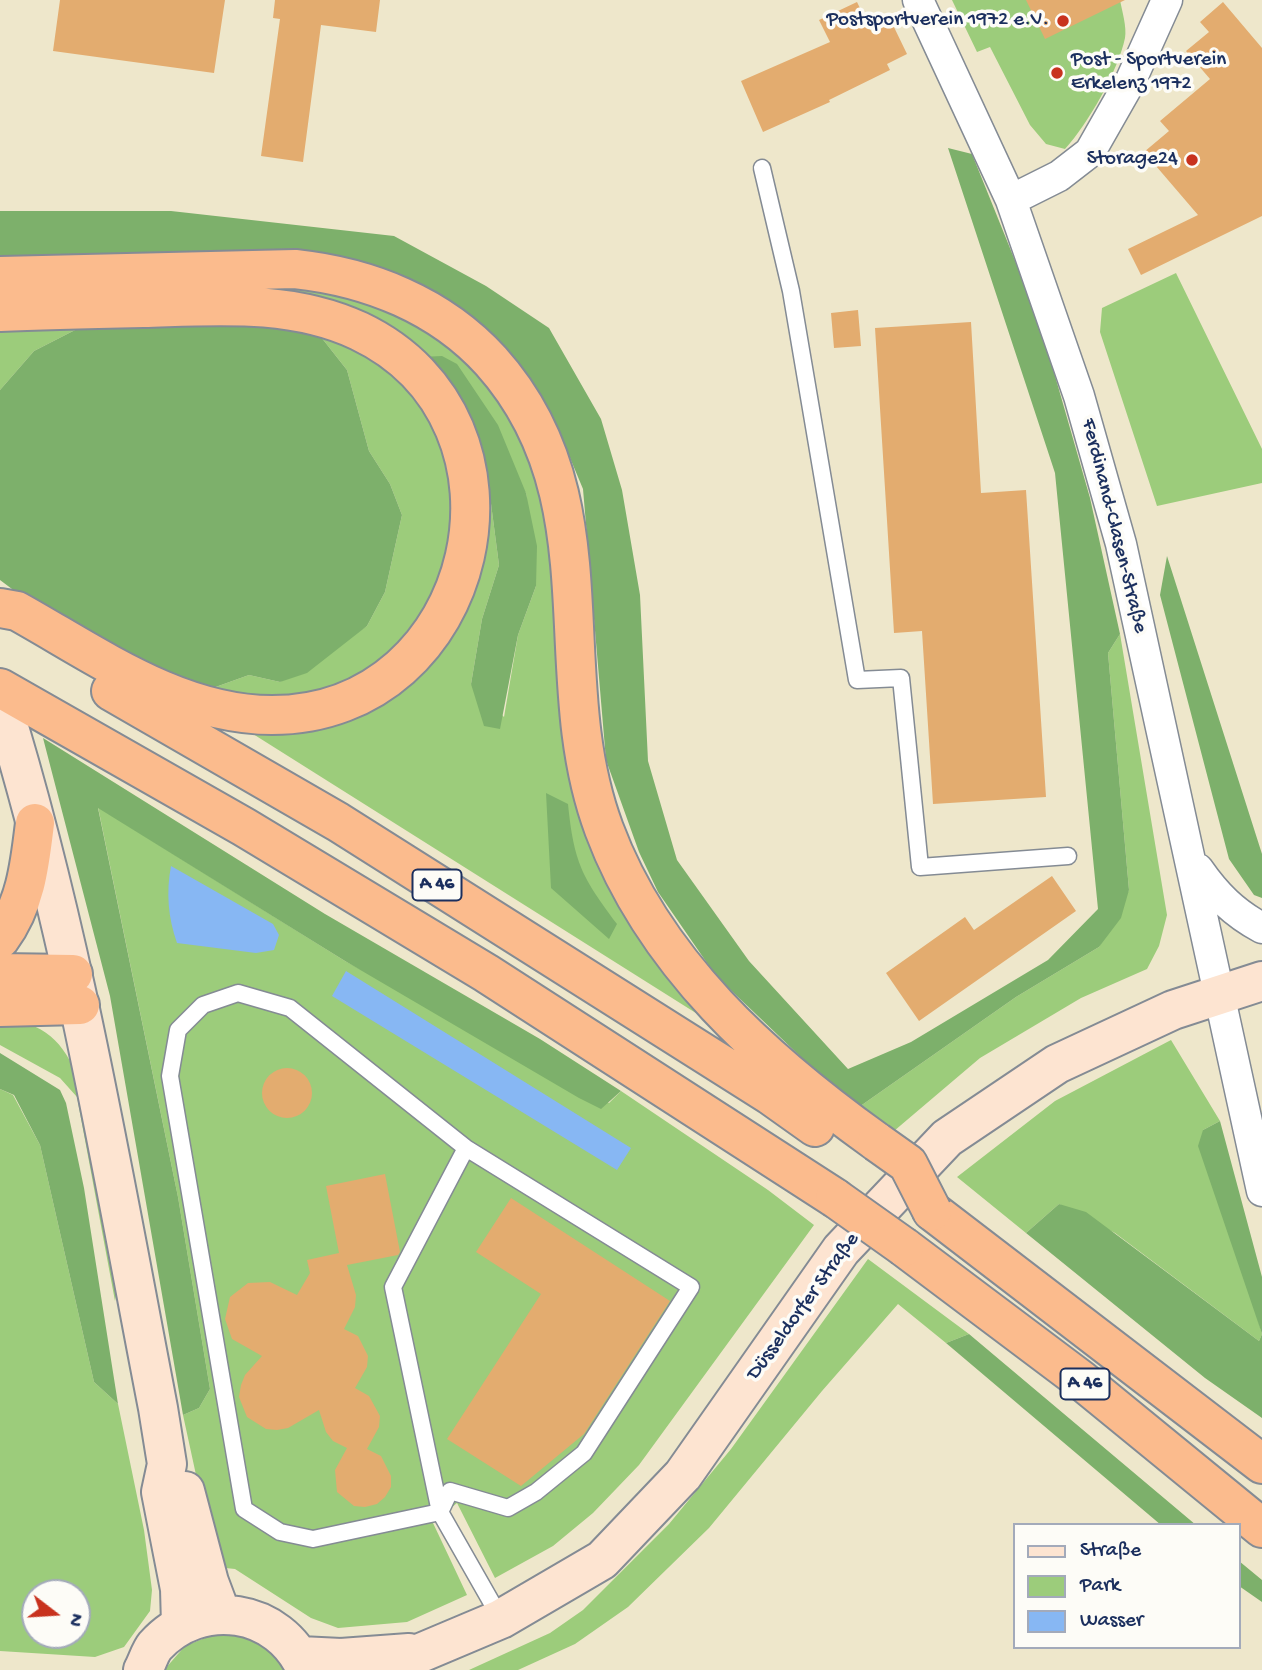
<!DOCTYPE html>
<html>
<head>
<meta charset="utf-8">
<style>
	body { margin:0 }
	#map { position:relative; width:1262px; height:1670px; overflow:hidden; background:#eee7cb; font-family:"Gochi Hand",sans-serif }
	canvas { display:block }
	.legend { position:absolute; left:1013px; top:1523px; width:228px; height:126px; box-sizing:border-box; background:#fdfcf7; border:2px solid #a3aaba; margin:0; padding:9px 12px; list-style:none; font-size:21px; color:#1b2f5e }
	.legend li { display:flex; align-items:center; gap:14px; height:35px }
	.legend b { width:35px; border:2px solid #a3aaba }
	.north { position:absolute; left:21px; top:1579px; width:70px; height:70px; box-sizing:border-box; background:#fdfcf7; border:2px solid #a3aaba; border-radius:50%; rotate:107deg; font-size:19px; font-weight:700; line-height:28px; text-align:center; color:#1b2f5e }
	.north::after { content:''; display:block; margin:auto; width:24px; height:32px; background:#c8321e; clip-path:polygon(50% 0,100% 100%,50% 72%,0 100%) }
</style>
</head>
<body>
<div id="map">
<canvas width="1262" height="1670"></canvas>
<ul class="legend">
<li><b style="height:9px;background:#fde4d1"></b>Straße</li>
<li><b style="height:19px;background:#9ccc7b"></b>Park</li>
<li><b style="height:19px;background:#87b7f3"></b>Wasser</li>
</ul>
<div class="north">N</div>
</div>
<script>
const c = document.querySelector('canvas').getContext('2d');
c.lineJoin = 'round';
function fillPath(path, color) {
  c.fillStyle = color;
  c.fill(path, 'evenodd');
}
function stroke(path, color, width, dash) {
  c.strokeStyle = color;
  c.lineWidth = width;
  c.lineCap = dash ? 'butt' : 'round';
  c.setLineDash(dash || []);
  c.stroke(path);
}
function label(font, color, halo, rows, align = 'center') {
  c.font = font + ' "Gochi Hand",sans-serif';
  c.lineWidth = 7;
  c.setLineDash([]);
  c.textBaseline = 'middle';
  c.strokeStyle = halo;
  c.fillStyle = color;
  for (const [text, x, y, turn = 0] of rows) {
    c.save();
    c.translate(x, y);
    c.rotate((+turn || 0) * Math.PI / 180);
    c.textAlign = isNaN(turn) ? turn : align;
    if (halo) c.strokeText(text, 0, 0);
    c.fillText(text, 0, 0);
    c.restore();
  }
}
fillPath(new Path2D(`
	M 952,0 L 1120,0 C 1122,11 1127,27 1125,38 C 1118,71 1088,124 1065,149 L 1046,144 L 1030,125 L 990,47 L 977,52 Z
	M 1176,273 L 1262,449 L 1262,483 L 1157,506 L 1100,332 L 1102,308 Z
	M 227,281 L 360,292 L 445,333 L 542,454 L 582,797 L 726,1032 L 234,722 L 329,717 L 480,568 L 490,496 L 499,565 L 482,619 L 471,684 L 504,717 L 518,635 L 536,586 L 526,493 L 421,357 Z
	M 137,322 L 77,329 L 34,351 L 0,390 L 0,333 L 16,323 Z
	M 321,337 L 361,345 L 408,383 L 441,428 L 460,483 L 445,584 L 372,674 L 274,705 L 210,689 L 249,675 L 280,682 L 367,626 L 385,592 L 402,515 L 390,484 L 369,451 L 347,370 Z
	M 1120,634 L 1167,915 L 1159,946 L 1147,969 L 1081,998 L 980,1058 L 894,1131 L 859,1107 L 1016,997 L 1099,947 L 1129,890 L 1108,653 Z
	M 98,807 L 345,961 L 609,1103 L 621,1091 L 768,1190 L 814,1225 L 639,1465 L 593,1513 L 553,1546 L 495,1578 L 457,1503 L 433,1523 L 467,1595 L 407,1622 L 338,1628 L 311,1618 L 235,1569 L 216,1567 L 183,1415 L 199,1408 L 210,1389 L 178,1197 Z
	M 0,1016 C 46,1025 62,1039 80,1082 L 119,1281 L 115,1301 L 77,1097 L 60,1078 L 0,1045 Z
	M 1171,1040 L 1220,1121 L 1203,1130 L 1262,1334 L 1259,1341 L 1115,1233 L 1059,1204 L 1026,1233 L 957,1177 L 1055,1101 Z
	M 0,1089 L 13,1095 L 40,1145 L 94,1382 L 118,1404 L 144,1530 L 152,1590 L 150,1611 L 124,1647 L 95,1657 L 0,1651 ZM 35,1593 L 77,1593 L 77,1635 L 35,1635 Z
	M 868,1259 L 969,1334 L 946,1343 L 898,1304 L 822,1391 L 709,1528 L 628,1607 L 575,1644 L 518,1670 L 469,1670 L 550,1633 L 583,1610 L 669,1524 L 731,1449 Z
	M 215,1634 C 247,1633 267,1644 285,1670 L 164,1670 L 185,1646 Z`), '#9ccc7b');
fillPath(new Path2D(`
	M 948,148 L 972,154 L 1039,320 L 1090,498 L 1120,634 L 1108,653 L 1129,890 L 1121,918 L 1099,947 L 1016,997 L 859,1107 L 803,1059 L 716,976 L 658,892 L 639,852 L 606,760 L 583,489 L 553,417 L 530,380 L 500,345 L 411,284 L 0,262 L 0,211 L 171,211 L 394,236 L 486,286 L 549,328 L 601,419 L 622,490 L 640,595 L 648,761 L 677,860 L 749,961 L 848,1069 L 911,1042 L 1048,960 L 1098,909 L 1055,473 Z
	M 239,315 L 321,337 L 347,370 L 369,451 L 390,484 L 402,515 L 385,592 L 367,626 L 307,673 L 280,682 L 249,675 L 210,689 L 174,676 L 16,592 L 0,580 L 0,390 L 34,351 L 77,329 Z
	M 442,356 L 457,364 L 498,425 L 526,493 L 537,546 L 536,586 L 518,635 L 500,729 L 484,726 L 471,684 L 482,619 L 499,565 L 490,496 L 483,451 L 462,407 L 421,357 Z
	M 1167,556 L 1262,854 L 1262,898 L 1254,895 L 1229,859 L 1160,595 Z
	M 43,738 L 325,914 L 540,1039 L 621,1091 L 601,1109 L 579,1098 L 345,961 L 98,808 L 178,1197 L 210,1389 L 199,1408 L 183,1415 L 110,996 Z
	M 546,793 L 568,804 C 574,863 582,877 617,924 L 609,939 L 551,888 Z
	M 0,1053 L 60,1090 L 66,1103 L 84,1188 L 118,1404 L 94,1382 L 40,1145 L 14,1095 L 0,1089 Z
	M 1220,1121 L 1262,1277 L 1262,1418 L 1205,1378 L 1026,1233 L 1059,1204 L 1086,1212 L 1259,1341 L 1262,1334 L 1198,1146 L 1203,1130 Z
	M 969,1334 L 1196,1525 L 1161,1525 L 946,1343 Z
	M 1239,1561 L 1262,1580 L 1262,1602 L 1239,1586 Z`), '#7db06b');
fillPath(new Path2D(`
	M 171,866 L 273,924 L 279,935 L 274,950 L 256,953 L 177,943 C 168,918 166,892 171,866 Z
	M 346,971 L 631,1148 L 617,1170 L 332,996 Z`), '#87b7f3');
fillPath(new Path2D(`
	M 60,0 L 225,0 L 214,73 L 53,51 Z
	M 275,0 L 380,0 L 376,32 L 321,25 L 303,162 L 261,156 L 280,19 L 273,18 Z
	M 1026,0 L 1125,0 L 1045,39 Z
	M 857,2 L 872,33 L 892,23 L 907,54 L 887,64 L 890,70 L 829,100 L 830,102 L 763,132 L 741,81 L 830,42 L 819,20 Z
	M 1223,2 L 1262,48 L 1262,216 L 1141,275 L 1128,249 L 1198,215 L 1144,152 L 1169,131 L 1160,121 L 1210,79 L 1186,51 L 1209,32 L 1200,22 Z
	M 858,310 L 861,346 L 834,348 L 831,313 Z
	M 971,322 L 981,493 L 1026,490 L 1046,797 L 933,804 L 922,631 L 894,633 L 875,328 Z
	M 1052,876 L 1076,911 L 919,1021 L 886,973 L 965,917 L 974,930 Z
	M262 1093a25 25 0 1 1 50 0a25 25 0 1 1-50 0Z
	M 385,1174 L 400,1252 L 398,1255 L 347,1265 L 356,1295 L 355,1307 L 344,1329 L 358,1336 L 368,1356 L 367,1367 L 355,1388 L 369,1396 L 380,1416 L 379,1427 L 367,1449 L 381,1456 L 391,1476 L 391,1487 L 385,1497 L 377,1504 L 365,1507 L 354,1506 L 337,1492 L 335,1470 L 347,1448 L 333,1441 L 326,1432 L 319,1410 L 288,1428 L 277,1430 L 266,1429 L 247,1417 L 239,1397 L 241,1385 L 245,1375 L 262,1356 L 232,1339 L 225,1319 L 230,1297 L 248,1283 L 270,1282 L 297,1295 L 310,1273 L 307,1260 L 339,1253 L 326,1186 Z
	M 511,1198 L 670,1301 L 584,1434 L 521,1486 L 447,1439 L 541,1294 L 476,1252 Z`), '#e3ac6f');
const service = new Path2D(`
	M 762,168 L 791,291 L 857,680 L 901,678 L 920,867 L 1068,856
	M 238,993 L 290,1008 L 466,1148 L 691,1287 L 584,1453 L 536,1492 L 508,1508 L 450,1491 L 440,1512 L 313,1539 L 280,1532 L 244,1509 L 170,1076 L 178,1030 L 203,1005 Z
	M 466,1148 L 393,1287 L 440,1512 L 501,1619`);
const minor = new Path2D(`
	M 918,0 L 1011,200 L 1079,396 L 1121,544 L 1262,1191
	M 1011,200 L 1059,176 L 1090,152 L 1131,80 L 1167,0
	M 1198,869 C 1216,895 1234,913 1262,928`);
const secondary = new Path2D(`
	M 0,698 C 72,930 112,1170 158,1408 L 167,1464 L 161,1492 L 180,1589 L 181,1625
	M 185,1491 L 209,1582 L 221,1614
	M 300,1656 L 341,1658 L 409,1653
	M 143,1670 C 147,1663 150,1652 155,1646 C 200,1596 280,1608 306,1670
	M 380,1670 L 501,1619 L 602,1560 L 683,1475 L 841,1250 L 947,1138 L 1057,1064 L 1173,1010 L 1262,981`);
const motorway = new Path2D(`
	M 0,276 L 295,269 C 369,277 440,305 491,361 C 615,499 545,671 604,829 C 654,963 764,1061 877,1142
	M 0,312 C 47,310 95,309 143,308 C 215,306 291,299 359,331 C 548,421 481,715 272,715 C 178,715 96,655 17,611 L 0,608
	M 0,688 L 244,827 L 486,973 L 835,1198
	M 111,691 L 338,822 L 770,1095 L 815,1127
	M 0,939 C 26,904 30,865 35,823
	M 0,973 L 73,974
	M 0,1007 L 80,1005
	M 932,1211 L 1262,1464
	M 904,1247 L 1081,1380 L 1262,1528`);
stroke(service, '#848b94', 19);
stroke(minor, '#848b94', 33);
stroke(secondary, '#848b94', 42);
stroke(motorway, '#848b94', 42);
stroke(service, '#fff', 16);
stroke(minor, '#fff', 30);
stroke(secondary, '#fde4d1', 38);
stroke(motorway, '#fbbb8d', 38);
const motorwayBridge = new Path2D(`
	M 877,1142 L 908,1164 L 932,1211
	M 835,1198 L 904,1247`);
stroke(motorwayBridge, '#848b94', 42, []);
stroke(motorwayBridge, '#fbbb8d', 38);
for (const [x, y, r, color] of [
	[1063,21,7,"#c8321e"],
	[1057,73,7,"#c8321e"],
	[1192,160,7,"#c8321e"]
]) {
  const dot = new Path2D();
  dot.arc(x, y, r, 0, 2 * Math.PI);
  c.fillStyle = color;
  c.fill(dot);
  stroke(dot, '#fdfcf7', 2.5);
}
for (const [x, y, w] of [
	[437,885,49],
	[1085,1384,49]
]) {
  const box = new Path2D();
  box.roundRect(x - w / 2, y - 15.5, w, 31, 5);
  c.fillStyle = '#fdfcf7';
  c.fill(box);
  stroke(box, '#1b2f5e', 2);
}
label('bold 19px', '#1b2f5e', null, [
	["A 46",437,885],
	["A 46",1085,1384]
]);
label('21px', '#1b2f5e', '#fdfcf7', [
	["Postsportverein 1972 e.V.",1049,21],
	["Post - Sportverein",1071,61,"left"],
	["Erkelenz 1972",1071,85,"left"],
	["Storage24",1178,160]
], 'right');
label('21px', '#1b2f5e', '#fdfcf7', [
	["Ferdinand-Clasen-Straße",1113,526,76],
	["Düsseldorfer Straße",804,1307,-54]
]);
</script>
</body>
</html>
